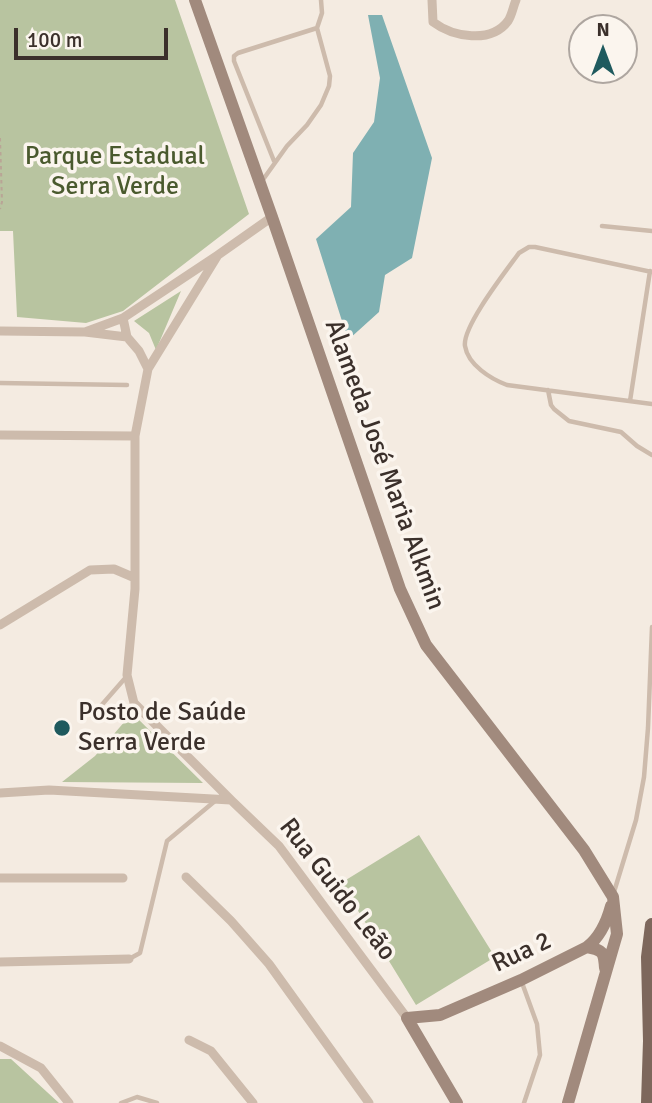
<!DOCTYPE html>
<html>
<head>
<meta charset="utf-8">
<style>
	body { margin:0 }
	#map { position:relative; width:652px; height:1103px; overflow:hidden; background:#f4ebe1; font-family:Signika,sans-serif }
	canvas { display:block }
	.north { position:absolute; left:568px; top:14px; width:70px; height:70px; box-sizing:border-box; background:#fbf5ee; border:2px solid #aea6a0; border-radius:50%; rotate:0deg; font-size:19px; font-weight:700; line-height:28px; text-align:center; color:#3b302b }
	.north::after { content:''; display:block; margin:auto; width:24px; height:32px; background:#1f5a5e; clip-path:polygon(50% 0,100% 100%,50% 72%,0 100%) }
	.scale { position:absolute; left:14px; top:28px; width:154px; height:32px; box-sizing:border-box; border:4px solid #3b302b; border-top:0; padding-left:9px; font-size:21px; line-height:24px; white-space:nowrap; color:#3b302b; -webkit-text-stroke:5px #fbf5ee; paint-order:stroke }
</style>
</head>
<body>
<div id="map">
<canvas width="652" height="1103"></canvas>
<div class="north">N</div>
<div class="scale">100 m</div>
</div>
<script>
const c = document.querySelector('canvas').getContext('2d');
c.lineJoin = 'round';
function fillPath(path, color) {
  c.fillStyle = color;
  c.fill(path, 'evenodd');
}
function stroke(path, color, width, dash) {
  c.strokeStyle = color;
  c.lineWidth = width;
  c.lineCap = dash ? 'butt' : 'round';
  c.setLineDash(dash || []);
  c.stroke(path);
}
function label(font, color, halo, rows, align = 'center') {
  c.font = font + ' Signika,sans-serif';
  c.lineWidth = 7;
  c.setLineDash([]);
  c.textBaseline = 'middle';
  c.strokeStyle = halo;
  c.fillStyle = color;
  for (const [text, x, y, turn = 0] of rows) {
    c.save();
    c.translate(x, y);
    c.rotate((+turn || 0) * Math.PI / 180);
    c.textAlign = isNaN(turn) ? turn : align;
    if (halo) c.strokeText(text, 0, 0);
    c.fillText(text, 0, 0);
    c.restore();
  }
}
fillPath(new Path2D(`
	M 0,0 L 175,0 L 249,214 L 123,311 L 86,323 L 17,317 L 13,231 L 0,231 Z
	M 181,291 L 156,350 L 149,333 L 134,321 Z
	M 132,713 L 203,783 L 62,782 L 95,756 Z
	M 419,835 L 495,957 L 416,1005 L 341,883 Z
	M 0,1059 L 11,1059 L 59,1103 L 0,1103 Z`), '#b8c4a0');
fillPath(new Path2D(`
	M 368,15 L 382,15 L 432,158 L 412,258 L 385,275 L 379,312 L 348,340 L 316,239 L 351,207 L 353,153 L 374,122 L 380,78 Z`), '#7fb0b2');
stroke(new Path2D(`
	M 0,138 L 2,202 L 0,209`), '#b9a596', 2, [3.5, 3.5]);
stroke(new Path2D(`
	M 274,161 L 234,61 L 234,56 L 238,53 L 317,28
	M 262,181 L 287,146 L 307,125 L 321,105 L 329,86 L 330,76 L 317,28 L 322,13 L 321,0
	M 602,226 L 652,231
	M 652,272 L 535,247 L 529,247 L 519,253 C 506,271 462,327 465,346 C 468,365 491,379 507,385 L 652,404
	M 0,383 L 127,385
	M 548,390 L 551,405 L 554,409 L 569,421 L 621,432 L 637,446 L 652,455
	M 630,401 L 650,271
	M 92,716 L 127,676
	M 614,892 L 636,820 L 644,777 L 648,728 L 652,627
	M 129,959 L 140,953 L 167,841 L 215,801
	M 521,980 L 537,1024 L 540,1055 L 524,1103
	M 121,1103 L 137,1097 L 157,1103`), '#cdbbac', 4.5);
stroke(new Path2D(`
	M 432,0 L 433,22 C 453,37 491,44 508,21 C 512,15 513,7 516,0
	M 218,255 L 148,369 L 135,436 L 135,589 L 127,675 L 134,703 L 231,800
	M 123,318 L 127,337 L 139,351 L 148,369
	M 0,331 L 85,332 L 127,337
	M 85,332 L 123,318 L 218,255 L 272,217
	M 0,435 L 135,436
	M 0,625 L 90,570 L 114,569 L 135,578
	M 0,793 L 49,790 L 231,800 L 279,846 L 407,1018
	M 186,877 L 231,921 L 269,964 L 369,1103
	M 0,878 L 123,878
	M 0,962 L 129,959
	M 189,1040 L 211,1051 L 253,1103
	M 0,1046 L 41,1068 L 69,1103`), '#cdbbac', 9);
stroke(new Path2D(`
	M 195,0 L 272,217 L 400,589 L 426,645 L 584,850 L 613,897 L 617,934 L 568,1103
	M 587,947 C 600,937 607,921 611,906
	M 457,1103 L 407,1018 L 440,1015 L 521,980 L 587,947 C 603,950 604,952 605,968`), '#a18a7d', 12);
stroke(new Path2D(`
	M 648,1103 L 650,1041 L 648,957 L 652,925`), '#7d675c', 14);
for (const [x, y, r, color] of [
	[62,728,9,"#1f5a5e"]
]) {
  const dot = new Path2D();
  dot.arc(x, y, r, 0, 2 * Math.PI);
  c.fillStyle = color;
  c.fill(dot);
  stroke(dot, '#fbf5ee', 2.5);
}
label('26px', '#4a5a2e', '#fbf5ee', [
	["Parque Estadual",115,157],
	["Serra Verde",115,187]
]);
label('26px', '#3b302b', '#fbf5ee', [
	["Alameda José Maria Alkmin",384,465,70],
	["Rua Guido Leão",337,890,52],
	["Rua 2",522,953,-25]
]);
label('26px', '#3b302b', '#fbf5ee', [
	["Posto de Saúde",78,713],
	["Serra Verde",78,743]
], 'left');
</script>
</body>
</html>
